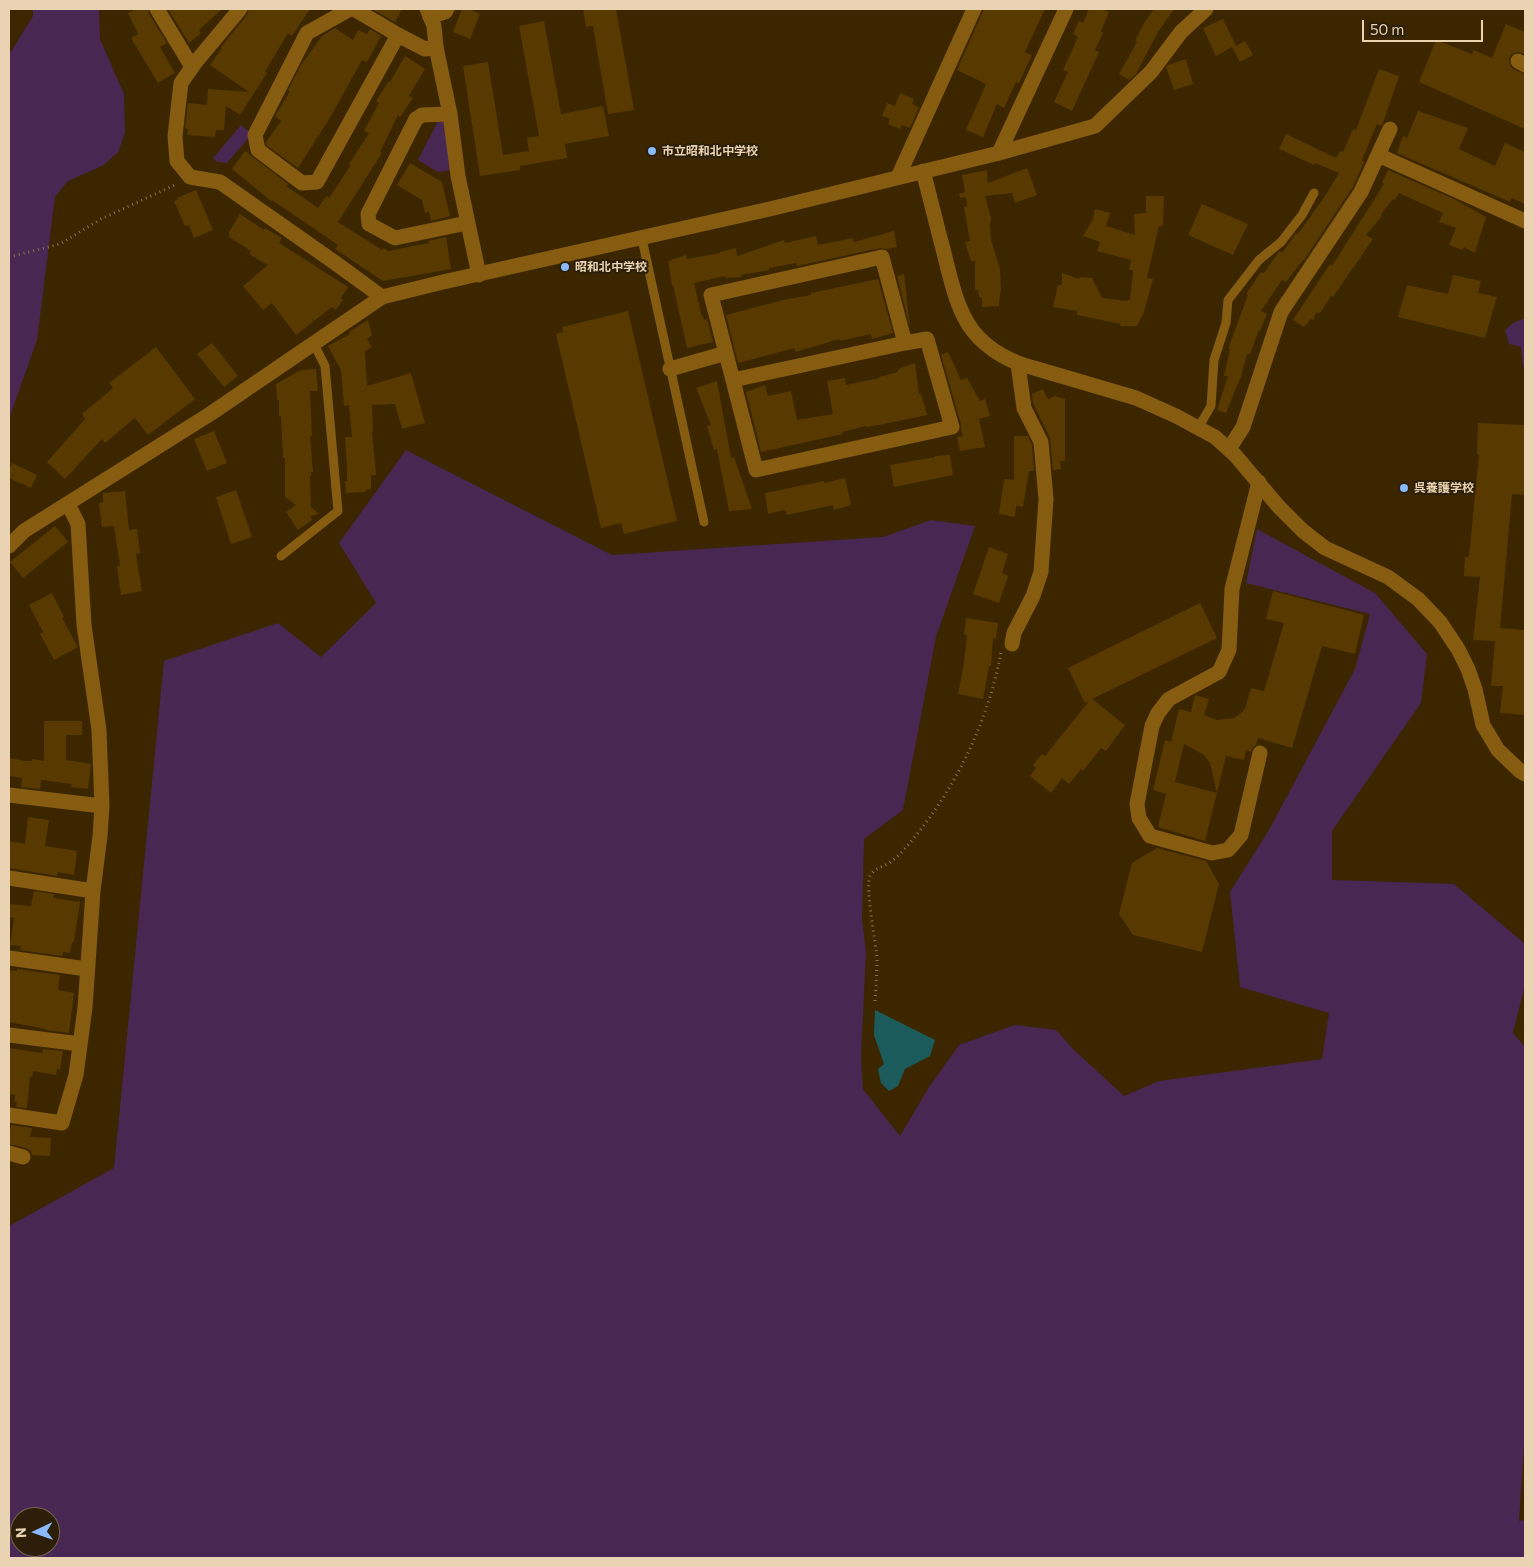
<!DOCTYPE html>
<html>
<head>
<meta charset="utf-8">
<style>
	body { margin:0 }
	#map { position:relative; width:1534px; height:1567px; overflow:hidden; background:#3b2600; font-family:Commissioner,sans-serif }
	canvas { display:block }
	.frame { position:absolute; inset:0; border:10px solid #e9d3b2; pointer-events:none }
	.north { position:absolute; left:10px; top:1507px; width:50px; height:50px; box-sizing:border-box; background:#2c1e09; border:1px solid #78664d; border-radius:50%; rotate:267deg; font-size:14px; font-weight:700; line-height:20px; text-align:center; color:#e9d3b2 }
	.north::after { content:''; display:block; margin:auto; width:18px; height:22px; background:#8bbafc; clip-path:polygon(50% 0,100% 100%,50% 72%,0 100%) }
	.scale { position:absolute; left:1362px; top:20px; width:121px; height:22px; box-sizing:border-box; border:2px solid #e9d3b2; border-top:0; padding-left:6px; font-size:15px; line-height:18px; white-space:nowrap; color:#e9d3b2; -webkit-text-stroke:4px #2c1e09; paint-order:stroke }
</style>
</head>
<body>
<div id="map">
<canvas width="1534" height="1567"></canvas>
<div class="frame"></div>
<div class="north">N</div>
<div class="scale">50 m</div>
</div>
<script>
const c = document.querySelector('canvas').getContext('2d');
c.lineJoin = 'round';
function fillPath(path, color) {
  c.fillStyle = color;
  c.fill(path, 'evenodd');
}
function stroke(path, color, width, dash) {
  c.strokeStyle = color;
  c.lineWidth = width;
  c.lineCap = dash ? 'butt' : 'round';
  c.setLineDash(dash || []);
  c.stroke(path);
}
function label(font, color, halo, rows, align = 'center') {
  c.font = font + ' Commissioner,"Noto Sans JP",sans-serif';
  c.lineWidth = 4;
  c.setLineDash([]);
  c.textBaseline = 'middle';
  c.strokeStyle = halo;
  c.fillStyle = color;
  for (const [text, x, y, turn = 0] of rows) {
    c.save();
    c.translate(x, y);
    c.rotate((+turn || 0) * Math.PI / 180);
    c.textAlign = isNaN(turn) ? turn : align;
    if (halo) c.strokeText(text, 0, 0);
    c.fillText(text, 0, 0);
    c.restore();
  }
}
fillPath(new Path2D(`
	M 33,9 L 99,9 L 100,39 L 124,94 L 125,133 L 118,152 L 104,165 L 68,181 L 55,197 L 37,340 L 9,419 L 9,55 L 33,16 Z
	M 438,121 L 448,123 L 454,170 L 438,172 L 418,160 Z
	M 241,125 L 252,134 L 227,163 L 217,162 L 213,158 Z
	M 1525,318 L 1525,367 L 1523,367 L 1521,347 L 1509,344 L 1505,330 L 1513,323 Z
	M 406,450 L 612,555 L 883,537 L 931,520 L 975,526 L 936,637 L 903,810 L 864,839 L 862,918 L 866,952 L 861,1057 L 863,1089 L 900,1136 L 929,1087 L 959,1045 L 1015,1025 L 1056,1030 L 1073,1049 L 1124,1096 L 1159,1081 L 1322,1059 L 1329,1013 L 1240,987 L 1230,892 L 1269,830 L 1355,669 L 1370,614 L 1246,583 L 1257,529 L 1375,593 L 1427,654 L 1421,703 L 1332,831 L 1332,880 L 1454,884 L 1525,944 L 1525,985 L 1513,1033 L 1525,1047 L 1525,1430 L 1519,1521 L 1525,1520 L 1525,1558 L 9,1558 L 9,1226 L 114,1168 L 164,661 L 278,623 L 321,657 L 376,603 L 339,543 ZM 20,1517 L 50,1517 L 50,1547 L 20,1547 Z`), '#482752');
fillPath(new Path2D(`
	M 875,1010 L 935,1040 L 930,1056 L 905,1069 L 898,1086 L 889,1091 L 881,1083 L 878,1069 L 884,1064 L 874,1035 Z`), '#1b5b5c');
fillPath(new Path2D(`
	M 136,9 L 148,9 L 149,14 L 167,43 L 160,47 L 175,73 L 158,83 L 131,38 L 138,34 L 128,13 Z
	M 168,9 L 222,9 L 199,30 L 201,33 L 189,43 Z
	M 249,9 L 310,9 L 292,36 L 288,33 L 265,72 L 267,73 L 240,115 L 226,106 L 224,130 L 216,130 L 215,137 L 187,135 L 188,129 L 185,128 L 188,103 L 207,105 L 208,89 L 249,92 L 210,65 L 222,48 L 221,47 L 247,15 Z
	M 372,9 L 402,9 L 395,22 Z
	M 462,9 L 469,9 L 480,14 L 470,39 L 453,32 Z
	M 583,9 L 616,9 L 634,110 L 608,114 L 593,26 L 586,27 Z
	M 984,9 L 1045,9 L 1025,52 L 1032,55 L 1019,83 L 1016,82 L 1004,108 L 997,104 L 983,137 L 966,130 L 986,84 L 957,70 Z
	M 1089,9 L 1102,9 L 1109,12 L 1101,31 L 1103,33 L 1095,50 L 1099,52 L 1072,111 L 1054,102 L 1068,72 L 1063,70 L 1078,37 L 1073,34 L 1079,21 L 1083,23 Z
	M 1154,9 L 1174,9 L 1158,32 L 1136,74 L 1129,80 L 1119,74 L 1137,42 L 1135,41 L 1144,23 Z
	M 1223,19 L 1236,46 L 1245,41 L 1253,55 L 1240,62 L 1232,47 L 1216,56 L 1203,28 Z
	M 544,21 L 561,114 L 603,106 L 609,136 L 565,144 L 567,158 L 520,166 L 520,170 L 480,176 L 463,66 L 488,62 L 503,155 L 529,151 L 527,138 L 539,136 L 519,26 Z
	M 1506,24 L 1525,32 L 1525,54 L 1518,52 L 1514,53 L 1510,56 L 1509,61 L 1510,65 L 1513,69 L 1525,74 L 1525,129 L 1419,82 L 1436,40 L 1472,54 L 1474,50 L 1492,58 Z
	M 335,28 L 353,40 L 358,30 L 367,34 L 370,29 L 381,36 L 367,62 L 362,60 L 331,116 L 298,168 L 266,145 L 266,142 L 281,121 L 275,116 L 290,91 L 288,90 L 301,65 L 322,36 Z
	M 405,56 L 425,69 L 409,96 L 413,98 L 400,117 L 398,115 L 380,152 L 382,153 L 338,222 L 382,250 L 384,248 L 388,251 L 429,243 L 428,241 L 446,237 L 451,269 L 383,281 L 335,249 L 338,245 L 272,200 L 271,201 L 232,169 L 245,151 L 288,184 L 286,186 L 318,208 L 326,196 L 329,198 L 351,165 L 349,164 L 369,133 L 364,131 L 379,103 L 376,101 L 388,82 L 390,82 Z
	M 1186,59 L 1193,84 L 1174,90 L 1166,67 L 1168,65 Z
	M 1379,69 L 1399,76 L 1383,123 L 1381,126 L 1377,124 L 1362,160 L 1364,162 L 1353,187 L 1304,260 L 1303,260 L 1286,282 L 1282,280 L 1261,311 L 1267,314 L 1260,331 L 1259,330 L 1250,354 L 1247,354 L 1241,376 L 1226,413 L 1217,410 L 1228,376 L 1224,376 L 1230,349 L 1228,349 L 1248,295 L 1246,294 L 1261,272 L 1264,273 L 1278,253 L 1280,251 L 1282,253 L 1296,233 L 1298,234 L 1327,193 L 1339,173 L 1315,163 L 1314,165 L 1279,149 L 1286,134 L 1336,158 L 1340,151 L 1343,152 L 1353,129 L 1356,130 Z
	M 900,93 L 914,99 L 912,104 L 919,107 L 910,128 L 902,125 L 900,129 L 888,124 L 890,119 L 882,116 L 887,103 L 895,106 Z
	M 1418,111 L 1468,128 L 1459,149 L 1495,166 L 1505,143 L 1525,152 L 1525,204 L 1512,198 L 1510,202 L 1397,153 L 1403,136 L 1407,138 Z
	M 410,163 L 442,182 L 450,216 L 431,221 L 429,212 L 425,213 L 422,200 L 397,185 Z
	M 1027,168 L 1037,195 L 1015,203 L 1012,193 L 985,196 L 991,218 L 990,225 L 991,240 L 1000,269 L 1001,292 L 1000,293 L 999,306 L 982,307 L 982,298 L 979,297 L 978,290 L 975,290 L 975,261 L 971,261 L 965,242 L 970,241 L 964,207 L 967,206 L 966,197 L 960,198 L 959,194 L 965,192 L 962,175 L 987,170 L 988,183 Z
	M 1388,170 L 1454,199 L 1486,217 L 1475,253 L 1464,247 L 1462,250 L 1449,245 L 1456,228 L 1439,222 L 1443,213 L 1399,193 L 1395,200 L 1393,199 L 1381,214 L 1382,216 L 1366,235 L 1373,239 L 1333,297 L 1331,296 L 1321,312 L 1315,314 L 1314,320 L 1311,319 L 1304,327 L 1293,320 L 1330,264 L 1332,266 L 1384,184 L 1382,182 Z
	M 196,190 L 213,230 L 194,238 L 189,225 L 185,226 L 174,201 L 178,200 L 177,198 Z
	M 1146,196 L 1164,196 L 1163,226 L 1159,226 L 1147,278 L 1153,279 L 1144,312 L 1137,326 L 1120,326 L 1121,324 L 1077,315 L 1077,311 L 1053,307 L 1058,285 L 1062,285 L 1062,273 L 1079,279 L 1080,277 L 1092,278 L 1102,298 L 1127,301 L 1128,300 L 1130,300 L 1133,270 L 1129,270 L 1131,260 L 1097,251 L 1100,242 L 1083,236 L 1093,219 L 1095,209 L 1110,213 L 1106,226 L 1135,235 L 1134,214 L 1146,213 Z
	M 1202,204 L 1248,224 L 1233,255 L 1188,235 Z
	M 240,214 L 264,230 L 265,228 L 282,238 L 279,243 L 348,287 L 341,298 L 343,300 L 336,310 L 332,307 L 314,321 L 312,318 L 313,322 L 296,335 L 272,303 L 263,310 L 243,286 L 268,265 L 249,254 L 251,251 L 229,237 L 229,232 Z
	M 894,231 L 897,247 L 887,249 L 880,248 L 797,266 L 796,263 L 769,268 L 769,270 L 741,275 L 742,277 L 725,278 L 725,276 L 694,283 L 702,317 L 703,316 L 704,320 L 707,319 L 713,342 L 687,348 L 673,285 L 672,285 L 668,261 L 686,255 L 687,259 L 720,253 L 720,252 L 736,248 L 737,256 L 784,240 L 785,243 L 816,236 L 818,245 L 853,238 L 854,242 Z
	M 904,274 L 910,327 L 897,276 Z
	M 1453,275 L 1481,281 L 1478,293 L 1497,297 L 1485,338 L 1398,317 L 1407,285 L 1448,294 Z
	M 878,279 L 893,333 L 872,339 L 871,334 L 840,341 L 840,339 L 795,352 L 795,348 L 738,363 L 726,315 L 783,300 L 811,295 L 811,293 Z
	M 628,311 L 677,521 L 624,534 L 621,523 L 601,528 L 556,334 L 563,332 L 562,327 Z
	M 368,320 L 372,335 L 367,339 L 372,347 L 365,351 L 367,386 L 411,373 L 425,423 L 402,429 L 395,404 L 372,405 L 373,432 L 372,432 L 376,475 L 371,475 L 371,489 L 366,490 L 366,492 L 346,493 L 345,481 L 347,481 L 347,470 L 345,437 L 352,437 L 349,405 L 344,406 L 341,370 L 328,346 L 350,334 L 349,332 Z
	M 212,343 L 238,376 L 224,387 L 197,354 Z
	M 156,347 L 195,399 L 148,435 L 135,418 L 105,443 L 102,439 L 65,479 L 47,462 L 85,419 L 82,414 L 113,388 L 109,383 Z
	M 948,352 L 961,380 L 967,378 L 980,401 L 985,399 L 990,416 L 979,419 L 985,447 L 960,451 L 957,437 L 963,436 L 961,430 L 961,424 L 941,355 Z
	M 915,363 L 919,394 L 921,394 L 927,415 L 884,424 L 866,427 L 866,426 L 842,432 L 843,434 L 761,452 L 746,392 L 765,385 L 768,396 L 791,391 L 797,420 L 833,414 L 827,381 L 845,378 L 846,385 L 879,378 L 879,377 L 898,372 L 898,369 Z
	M 316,369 L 318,391 L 310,391 L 312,436 L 310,436 L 313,472 L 311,472 L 311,476 L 310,476 L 311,507 L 319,514 L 311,516 L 312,520 L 298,530 L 286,512 L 296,505 L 285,497 L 285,458 L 283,458 L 281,416 L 279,416 L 279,400 L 277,400 L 276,384 L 301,370 Z
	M 717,381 L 731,458 L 734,457 L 752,509 L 729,511 L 717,449 L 714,450 L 707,426 L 711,425 L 696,388 Z
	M 1043,389 L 1048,399 L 1055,396 L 1065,399 L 1065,461 L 1060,461 L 1061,469 L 1053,470 L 1050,438 L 1033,403 L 1032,394 Z
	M 1478,423 L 1525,425 L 1525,495 L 1512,494 L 1500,628 L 1525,630 L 1525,715 L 1500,713 L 1503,686 L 1491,686 L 1495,641 L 1473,640 L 1480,577 L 1464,576 L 1465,557 L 1469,557 L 1479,454 L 1477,454 Z
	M 214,431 L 227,463 L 207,471 L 194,439 Z
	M 1014,436 L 1028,436 L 1032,445 L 1034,471 L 1029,471 L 1023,507 L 1016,506 L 1015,517 L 999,514 L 1004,479 L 1014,480 Z
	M 950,455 L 953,475 L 894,487 L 890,465 L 935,457 L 935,456 Z
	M 12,463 L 37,475 L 31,488 L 9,478 L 9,471 Z
	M 845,478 L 851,505 L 834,510 L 833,505 L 787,515 L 785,510 L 768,514 L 765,493 L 824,481 L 824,483 Z
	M 236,490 L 252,537 L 231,544 L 216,497 Z
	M 125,491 L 129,530 L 137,529 L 140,553 L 136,554 L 142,591 L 121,595 L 117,566 L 120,566 L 114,526 L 102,527 L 99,503 L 103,502 L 103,493 Z
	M 55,526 L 68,542 L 23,578 L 10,562 Z
	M 989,547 L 1008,554 L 1002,573 L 1008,576 L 999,603 L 973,594 Z
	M 1273,591 L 1364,615 L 1355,654 L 1322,646 L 1292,748 L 1258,738 L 1256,745 L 1253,747 L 1251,752 L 1246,750 L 1244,760 L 1226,756 L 1205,841 L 1158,827 L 1166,794 L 1153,790 L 1165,740 L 1171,742 L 1179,709 L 1191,712 L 1195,695 L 1209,699 L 1204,715 L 1217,720 L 1234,718 L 1242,712 L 1245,708 L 1251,688 L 1264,691 L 1284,623 L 1266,619 ZM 1184,744 L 1204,755 L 1210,763 L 1217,793 L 1175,782 Z
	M 52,593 L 64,617 L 62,618 L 78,647 L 54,660 L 40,634 L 43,632 L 29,605 Z
	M 1200,603 L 1217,638 L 1092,699 L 1125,725 L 1106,751 L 1101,748 L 1083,771 L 1081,769 L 1069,784 L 1062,778 L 1051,793 L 1030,776 L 1036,768 L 1033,765 L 1042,754 L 1045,756 L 1089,701 L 1085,703 L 1068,668 Z
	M 966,618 L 998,623 L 996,639 L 993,638 L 991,666 L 989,666 L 983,699 L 958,694 L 964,663 L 967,635 L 964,634 Z
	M 44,721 L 82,721 L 82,735 L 66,735 L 66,760 L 91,764 L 88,789 L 71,787 L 72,784 L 41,780 L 40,789 L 21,787 L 22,778 L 9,776 L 9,758 L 25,761 L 32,761 L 32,759 L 44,761 Z
	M 28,817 L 49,820 L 45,846 L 77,851 L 74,875 L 58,872 L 57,876 L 9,868 L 9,841 L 25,844 Z
	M 1157,848 L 1206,861 L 1219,884 L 1202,952 L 1133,935 L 1119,914 L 1132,863 Z
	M 34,891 L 54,894 L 53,898 L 80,902 L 74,942 L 72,942 L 70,953 L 63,952 L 62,956 L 20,950 L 21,946 L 10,945 L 14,918 L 9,917 L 9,904 L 31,906 Z
	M 17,969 L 60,975 L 58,990 L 74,993 L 69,1033 L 46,1030 L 46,1029 L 9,1022 L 9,970 L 17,971 Z
	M 9,1048 L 42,1053 L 43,1049 L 63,1051 L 60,1070 L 57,1069 L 56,1075 L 33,1071 L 32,1077 L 30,1076 L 27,1108 L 16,1107 L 17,1102 L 14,1102 L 15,1095 L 9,1094 L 10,1074 L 9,1073 Z
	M 11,1125 L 32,1128 L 30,1137 L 51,1138 L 50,1156 L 32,1155 L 31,1151 L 26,1148 L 9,1144 L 9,1136 Z`), '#583a00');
stroke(new Path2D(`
	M 9,257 L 60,244 L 101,219 L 177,184
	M 875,1001 C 876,987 877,973 877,959 C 876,943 865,888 870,876 C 875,867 885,867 892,861 C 901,854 910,843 918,833 C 959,781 989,718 1001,652`), '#8a7451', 3, [1, 4]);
stroke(new Path2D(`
	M 642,239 L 704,522
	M 1198,428 L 1211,406 L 1214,360 L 1226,323 L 1228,300 L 1259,260 L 1281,242 L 1302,215 L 1314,193
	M 281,556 L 338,511 L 325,366 L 314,344`), '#855c10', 9);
stroke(new Path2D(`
	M 157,9 L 192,67
	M 240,9 L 195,63 L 181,83 L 175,136 L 177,161 L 190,177 L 220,182 L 334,262 L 382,297
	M 350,9 L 307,33 L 255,135 L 258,150 L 302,183 L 317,182 L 398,35
	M 354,9 L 398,35 L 425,49 L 436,47
	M 430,17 L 445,12 L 447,9
	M 1518,61 L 1525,65
	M 450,114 L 422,115 L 416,119 L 368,214 L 369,224 L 395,238 L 467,223
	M 999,153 L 1095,126 L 1151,72 L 1181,32 L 1206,9
	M 1378,155 L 1525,221
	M 898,177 L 974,9
	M 882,257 L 905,343 L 927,339 L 952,427 L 756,470 L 711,295 Z
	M 670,369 L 726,353
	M 733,380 L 905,343
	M 1229,449 L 1243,427 L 1281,312 L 1361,192 L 1390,129
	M 1259,482 L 1232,589 L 1229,650 L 1219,672 L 1169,699 L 1158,713 L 1152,726 L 1137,804 L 1139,818 L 1150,836 L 1212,853 L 1228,850 L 1241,835 L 1260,753
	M 1012,644 L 1014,633 L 1033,596 L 1041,572 L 1046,499 L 1041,442 L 1024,408 L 1018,364
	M 9,795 L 102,806
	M 9,878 L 93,891
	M 9,958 L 87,969
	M 9,1035 L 80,1044
	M 9,1115 L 62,1123 L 76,1075 L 85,1008 L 93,891 L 100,836 L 102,806 L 99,730 L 84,625 L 78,524 L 68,504
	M 9,1153 L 23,1157`), '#855c10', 15);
stroke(new Path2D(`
	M 427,9 L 434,26 L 436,47 L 450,114 L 458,176 L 479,275
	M 923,171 C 930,197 936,223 943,249 C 950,276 956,309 973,331 C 988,350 1012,363 1034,368 L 1136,398 L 1176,416 L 1215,437 L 1235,455 L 1279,507 L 1303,531 L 1325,548 L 1388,577 L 1418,599 L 1440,622 L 1458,649 L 1468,669 L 1475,689 L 1483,725 L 1498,750 L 1520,771 L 1525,774
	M 9,546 L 24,531 L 210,414 L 382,297 L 443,282 L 774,208 L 999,153 L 1066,9`), '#855c10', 15);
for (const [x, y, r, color] of [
	[652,151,5,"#8bbafc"],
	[565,267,5,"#8bbafc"],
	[1404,488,5,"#8bbafc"]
]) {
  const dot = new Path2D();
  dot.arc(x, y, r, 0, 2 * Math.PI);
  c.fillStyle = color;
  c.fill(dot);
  stroke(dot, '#2c1e09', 2);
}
label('bold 12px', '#e9d3b2', '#2c1e09', [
	["市立昭和北中学校",662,151],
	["昭和北中学校",575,267],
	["呉養護学校",1414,488]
], 'left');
</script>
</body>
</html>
